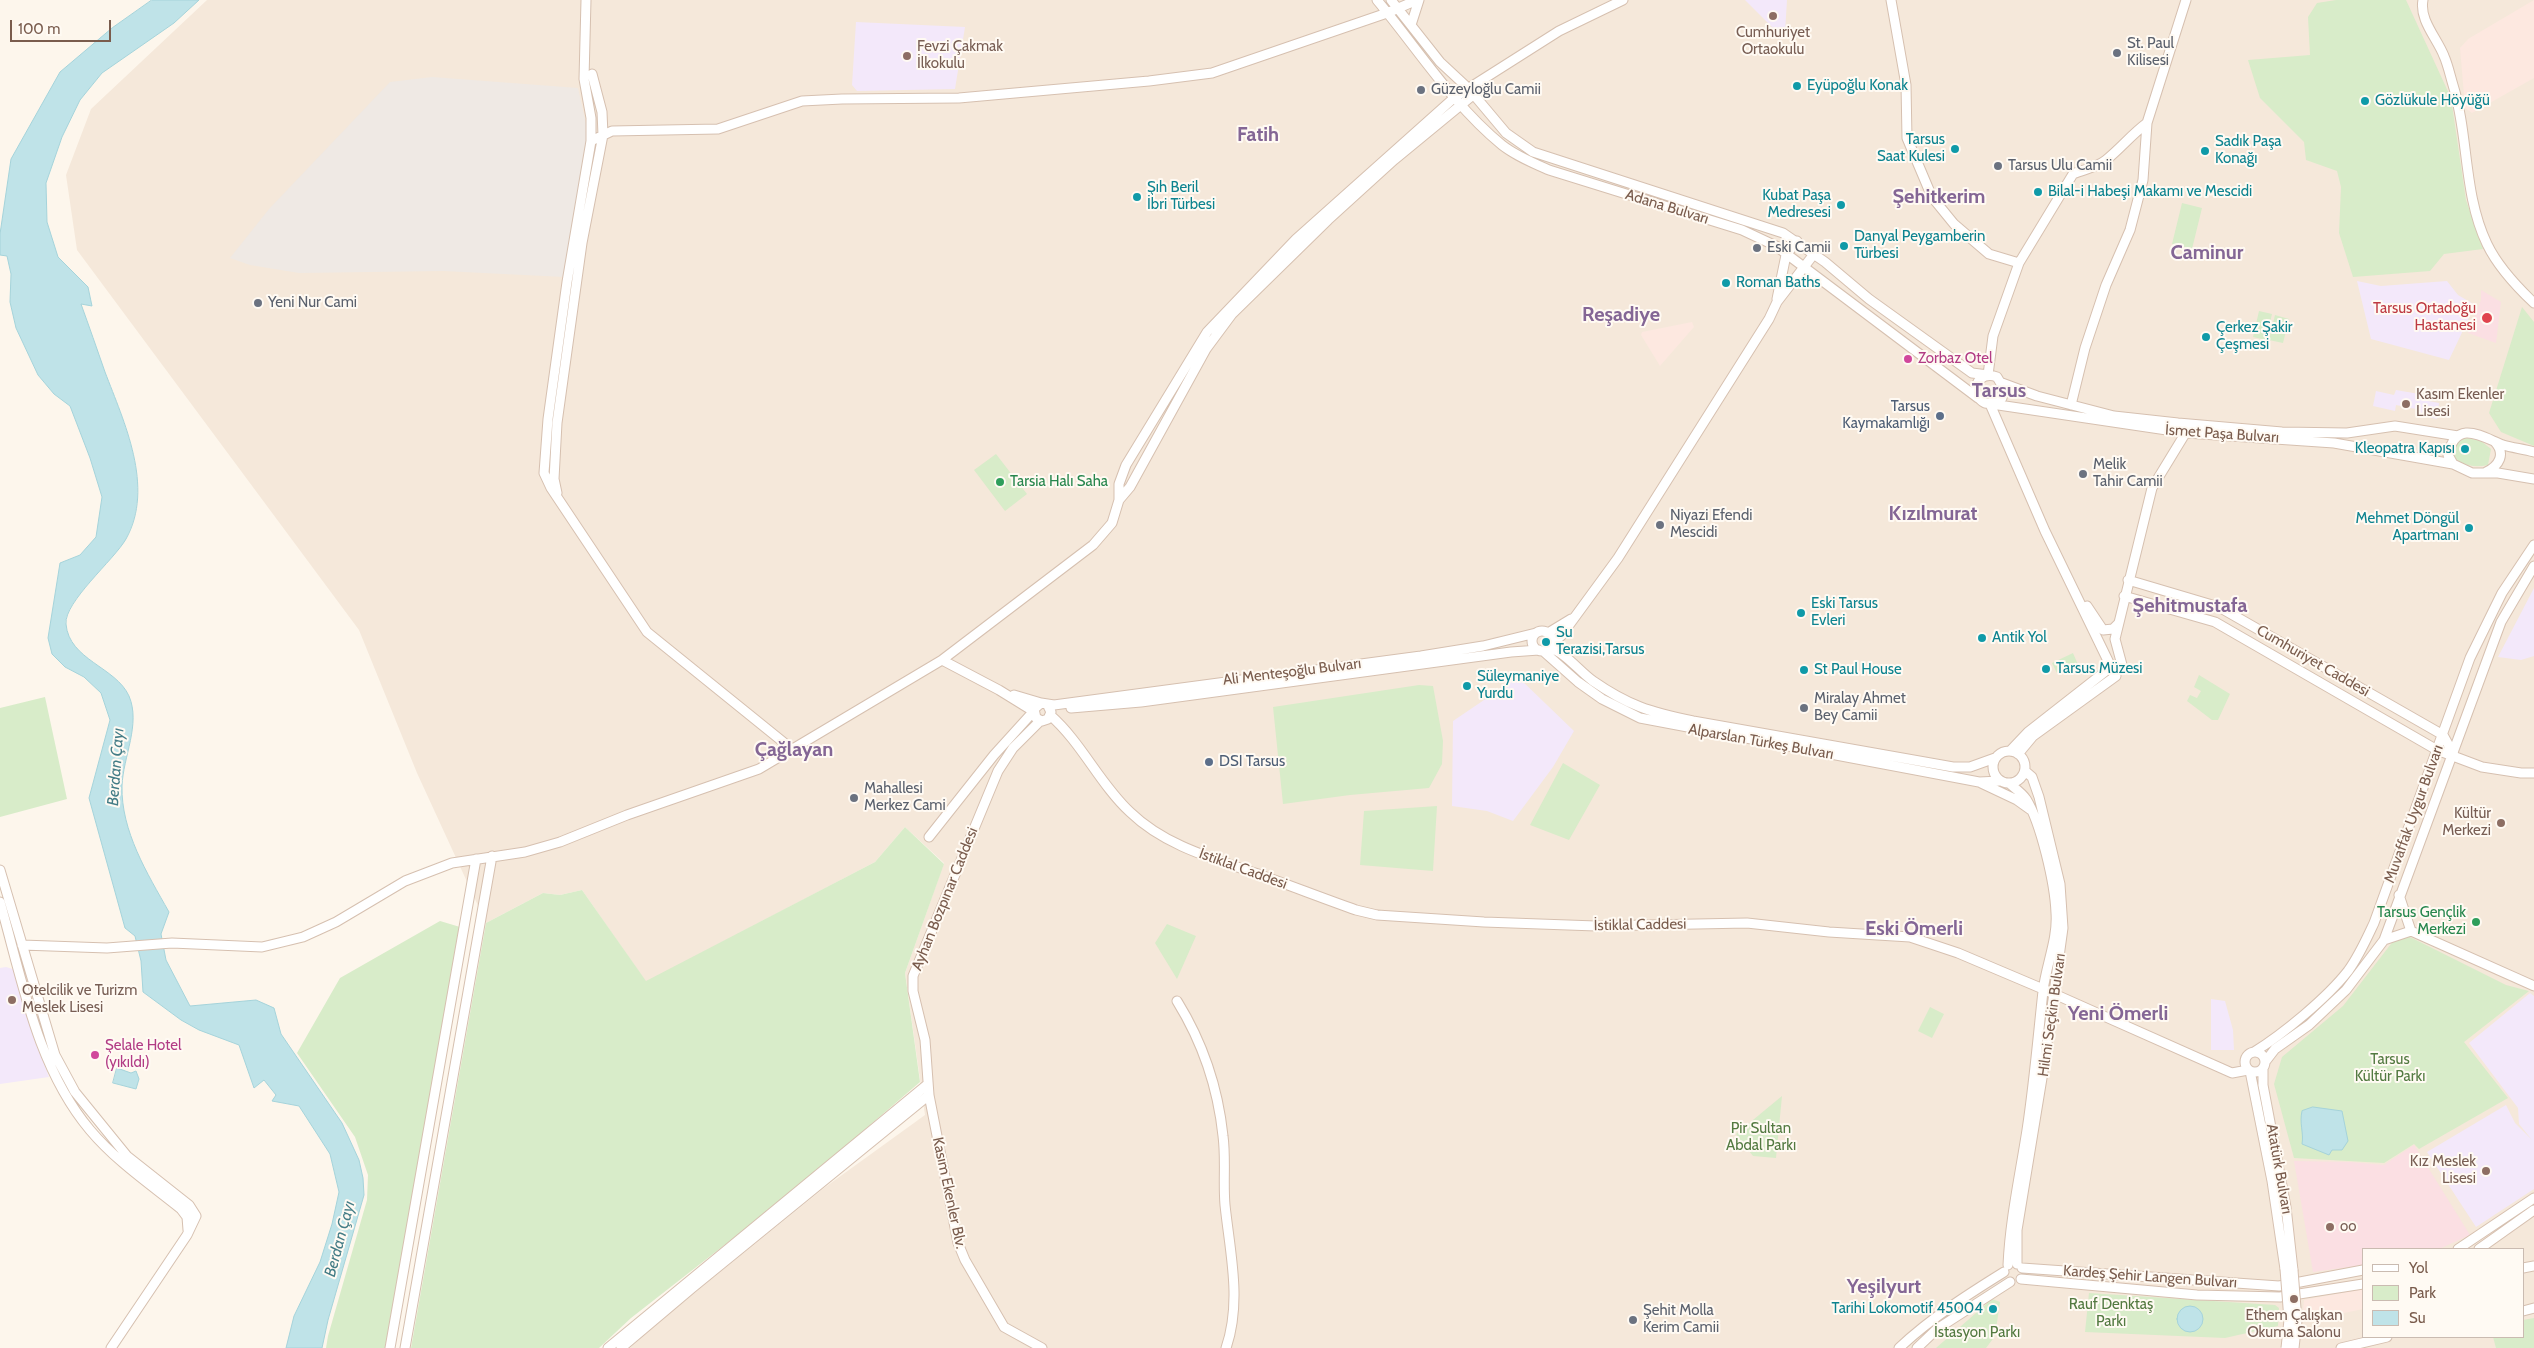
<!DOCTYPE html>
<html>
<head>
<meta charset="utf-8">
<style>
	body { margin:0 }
	#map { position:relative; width:2534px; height:1348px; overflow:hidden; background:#fdf6ec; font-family:Cabin,sans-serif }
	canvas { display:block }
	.legend { position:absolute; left:2362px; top:1248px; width:162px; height:90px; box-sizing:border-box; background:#fffaf3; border:1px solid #cabbb1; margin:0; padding:6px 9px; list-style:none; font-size:15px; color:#7a5c4d }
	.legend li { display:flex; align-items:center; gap:10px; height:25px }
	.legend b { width:25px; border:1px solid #cabbb1 }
	.scale { position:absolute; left:10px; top:20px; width:101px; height:22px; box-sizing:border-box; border:2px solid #7a5c4d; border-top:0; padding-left:6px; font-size:15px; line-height:18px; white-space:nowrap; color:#7a5c4d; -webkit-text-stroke:4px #fffaf3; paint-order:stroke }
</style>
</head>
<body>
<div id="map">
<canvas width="2534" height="1348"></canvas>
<ul class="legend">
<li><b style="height:6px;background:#fff"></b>Yol</li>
<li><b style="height:14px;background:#d8ecc9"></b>Park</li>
<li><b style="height:14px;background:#bfe3e8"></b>Su</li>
</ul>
<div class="scale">100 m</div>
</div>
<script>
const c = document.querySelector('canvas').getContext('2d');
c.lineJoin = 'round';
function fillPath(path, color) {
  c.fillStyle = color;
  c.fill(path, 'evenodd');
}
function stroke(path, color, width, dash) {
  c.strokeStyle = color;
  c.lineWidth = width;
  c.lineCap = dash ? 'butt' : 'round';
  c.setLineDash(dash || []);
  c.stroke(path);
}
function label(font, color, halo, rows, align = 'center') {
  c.font = font + ' Cabin,sans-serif';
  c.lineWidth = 4;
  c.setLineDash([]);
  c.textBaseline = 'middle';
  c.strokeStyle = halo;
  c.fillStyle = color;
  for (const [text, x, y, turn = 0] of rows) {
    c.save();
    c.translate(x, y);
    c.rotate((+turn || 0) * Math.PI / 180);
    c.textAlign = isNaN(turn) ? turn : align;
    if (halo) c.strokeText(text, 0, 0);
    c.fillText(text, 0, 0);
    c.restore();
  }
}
fillPath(new Path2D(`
	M 207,0 L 2534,0 L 2534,1348 L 630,1348 L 650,1329 L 824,1188 L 925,1115 L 905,973 L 944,863 L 905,827 L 875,862 L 646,982 L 582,890 L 560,895 L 543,893 L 486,923 L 417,773 L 359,630 L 77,250 L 66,175 L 91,109 ZM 2363,1249 L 2523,1249 L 2523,1337 L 2363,1337 Z`), '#f5e8da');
fillPath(new Path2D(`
	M 2534,0 L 2534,78 L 2472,113 L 2465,108 L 2460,48 L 2468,39 Z
	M 1692,322 L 1694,327 L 1660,366 L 1641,335 L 1642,332 Z
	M 2363,1289 L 2363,1309 L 2302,1322 L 2304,1300 Z`), '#fde8e0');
fillPath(new Path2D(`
	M 432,77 L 578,88 L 588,133 L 564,277 L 443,271 L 299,273 L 250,265 L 230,258 L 269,209 L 390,82 Z`), '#efe9e4');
fillPath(new Path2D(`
	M 1745,0 L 1787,0 L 1785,32 L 1779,34 Z
	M 856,22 L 965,27 L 955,89 L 857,91 L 852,85 Z
	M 2357,281 L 2381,286 L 2447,281 L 2458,295 L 2475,305 L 2449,360 L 2371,339 Z
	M 2396,390 L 2419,394 L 2418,399 L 2439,403 L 2437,419 L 2415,414 L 2416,409 L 2396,405 L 2395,411 L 2373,406 L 2376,391 L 2394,395 Z
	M 2534,588 L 2534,656 L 2521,660 L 2498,657 Z
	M 1518,677 L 1574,731 L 1553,767 L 1513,821 L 1487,811 L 1452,806 L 1453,721 Z
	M 6,967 L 16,970 L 32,1030 L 49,1077 L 0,1084 L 0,968 Z
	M 2530,993 L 2534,996 L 2534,1189 L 2476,1227 L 2427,1152 L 2506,1105 L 2515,1123 L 2532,1140 L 2519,1124 L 2518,1108 L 2469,1043 Z
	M 2211,999 L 2225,1001 L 2233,1030 L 2234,1050 L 2211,1050 Z`), '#f3e8fa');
fillPath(new Path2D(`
	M 2481,290 L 2501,302 L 2496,343 L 2468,333 L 2481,300 Z
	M 2414,1145 L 2470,1235 L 2439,1249 L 2363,1249 L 2363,1265 L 2313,1272 L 2294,1161 L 2351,1162 L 2384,1165 Z`), '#fbdfe3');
fillPath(new Path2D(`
	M 2336,0 L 2406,0 L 2451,98 L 2466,200 L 2483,249 L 2444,254 L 2430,271 L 2353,277 L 2339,233 L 2341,187 L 2337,171 L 2306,160 L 2304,142 L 2260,98 L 2248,60 L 2310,55 L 2308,17 L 2317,3 Z
	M 2182,203 L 2202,208 L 2192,249 L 2172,244 Z
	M 2522,307 L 2534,322 L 2534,446 L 2501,432 L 2489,413 Z
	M 2259,311 L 2272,314 L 2266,340 L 2253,337 Z
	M 2275,315 L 2289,319 L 2283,343 L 2269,340 Z
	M 2468,438 L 2481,441 L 2491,449 L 2488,465 C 2474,468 2462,466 2452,455 L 2453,447 L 2458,439 Z
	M 996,454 L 1027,494 L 1005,511 L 974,470 Z
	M 2073,653 L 2079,667 L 2064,674 L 2062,670 L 2057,673 L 2052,663 Z
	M 2199,675 L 2230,694 L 2218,720 L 2212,720 L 2187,701 L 2190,695 L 2197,698 L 2201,691 L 2194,687 Z
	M 1419,685 L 1433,686 L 1443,741 L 1442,764 L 1429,788 L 1350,795 L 1283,804 L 1273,707 Z
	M 45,697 L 67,799 L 0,817 L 0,708 Z
	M 1563,763 L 1600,785 L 1569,840 L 1530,825 Z
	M 1437,806 L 1433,871 L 1360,865 L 1364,811 Z
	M 905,827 L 944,864 L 905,973 L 920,1082 L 791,1193 L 631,1318 L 599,1348 L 411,1348 L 486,923 L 543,893 L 560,895 L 582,890 L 646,981 L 875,862 Z
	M 440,921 L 460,927 L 385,1348 L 326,1348 L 328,1336 L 367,1200 L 368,1175 L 355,1137 L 297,1053 L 340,978 Z
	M 1167,924 L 1196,936 L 1177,979 L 1155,943 Z
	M 2408,936 L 2506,985 L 2529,991 L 2464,1042 L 2508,1098 L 2419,1149 L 2414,1144 L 2384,1163 L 2294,1158 L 2274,1084 L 2282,1057 L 2343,1006 L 2394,940 Z
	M 1930,1007 L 1944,1014 L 1932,1038 L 1918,1031 Z
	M 1782,1096 L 1776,1158 L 1753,1156 L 1736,1134 Z
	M 2089,1293 L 2275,1305 L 2279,1308 L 2278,1326 L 2225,1338 L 2085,1332 Z
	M 1992,1299 L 2000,1302 L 1995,1336 L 1986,1348 L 1936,1348 Z
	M 2534,1318 L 2534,1348 L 2496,1348 L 2493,1337 L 2523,1337 L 2523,1320 Z`), '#d8ecc9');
const water = new Path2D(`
	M 152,0 L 199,0 L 174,23 L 102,73 L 80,100 L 62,137 L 46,183 L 47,222 L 58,257 L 88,287 L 92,306 L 81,304 C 89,326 97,349 105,372 C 124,422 155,487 126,539 C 114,560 64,602 66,624 C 69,660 116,667 129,696 C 141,724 123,757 122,786 C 121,831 147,873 169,912 L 161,934 L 166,960 L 190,1006 L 256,1000 L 274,1008 L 281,1034 L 342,1123 L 359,1160 L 363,1178 L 364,1195 L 328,1320 L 322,1348 L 286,1348 L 294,1316 L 320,1262 L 332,1224 L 339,1192 L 330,1154 L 299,1106 L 272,1101 L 276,1095 L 264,1080 L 254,1088 L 239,1045 L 199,1030 L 181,1020 L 143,992 L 141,961 L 135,936 L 125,928 L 89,798 L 110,720 L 101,693 L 84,677 L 65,667 L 52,654 L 48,638 L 60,563 L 80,555 L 96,537 L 102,497 L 90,458 L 70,406 L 54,394 L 38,375 L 16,328 L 10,302 L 11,274 L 7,256 L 0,255 L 0,234 L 11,159 L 60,72 L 112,28 Z
	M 117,1068 L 131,1073 L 136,1071 L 139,1079 L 136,1089 L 113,1083 Z
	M 2313,1107 L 2342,1111 L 2348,1141 L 2342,1150 L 2332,1150 L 2329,1155 L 2302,1144 C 2304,1133 2299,1123 2302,1111 Z
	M2177 1319a13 13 0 1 1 26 0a13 13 0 1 1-26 0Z`);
fillPath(water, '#bfe3e8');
stroke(water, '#a5d3da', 1);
const secondary = new Path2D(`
	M 586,0 L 584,79 L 591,118 L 591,141 L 567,282 L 548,419 L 544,473 L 551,488 L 647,632 L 793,750
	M 1377,0 C 1417,48 1453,105 1502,145 C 1516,156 1533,163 1549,170 L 1742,230 L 1776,246 L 1978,398
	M 1391,0 L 1440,62 L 1469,89 L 1506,133 L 1533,152 L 1783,233 L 1825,262 L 1869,299 L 1972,373 L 1988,375 L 1993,336 L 2019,263 L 2073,174 C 2084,169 2096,168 2106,160 C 2120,149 2132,134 2147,123
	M 1891,0 L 1906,85 L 1907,138 L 1932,197 L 1954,224 L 1989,254 L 2019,263
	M 2423,0 C 2419,20 2437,38 2444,56 C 2448,65 2450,75 2453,85 C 2469,136 2463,194 2487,244 C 2498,267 2516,286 2534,303
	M 1411,25 L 1419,0
	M 591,141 L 612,131 L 718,129 L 802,101 L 842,99 L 959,98 L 1149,81 L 1212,73 L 1387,13 L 1417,0
	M 1777,299 L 1786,255 L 1797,241
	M 2002,383 L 2037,396 L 2114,416 L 2178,423 L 2282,432 L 2347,433 L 2395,426 L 2458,436
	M 1990,404 L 2002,398 L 2004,389 L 1997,377 C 1978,369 1967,394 1985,403 L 2187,433 L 2334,443 L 2453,464 L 2472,473 L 2498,473 L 2534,479
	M 1990,404 L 2045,531 L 2111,667
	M 2071,405 L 2085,348 L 2106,285 L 2130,230 L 2143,180 L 2147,123 L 2186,0
	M 2453,464 L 2448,455 C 2456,418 2482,437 2503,445 C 2513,448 2524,449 2534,452
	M 2486,472 C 2499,466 2506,454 2495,442
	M 557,493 L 554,479 L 557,423 L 582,243 L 603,135 L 602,112 L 592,74
	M 1119,500 L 1119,484 L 1126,465 L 1207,332 L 1296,239 L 1455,97 L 1559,31 L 1623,0
	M 2128,580 L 2219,607 L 2443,735 L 2454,755
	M 2124,596 L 2215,622 L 2437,750 L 2482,767 L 2521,773 L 2534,773
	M 2087,606 L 2103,630 L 2113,629 L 2118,624
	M1532 641a10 10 0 1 1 20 0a10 10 0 1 1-20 0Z
	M 1548,633 L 1571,619
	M 1552,644 L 1561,636 L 1618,558 L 1769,319 L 1777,302 L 1814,254
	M 1550,648 C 1566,653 1579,671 1593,681 C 1629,706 1650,712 1693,721 L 1953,767 L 1970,767 L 1995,758
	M 1543,651 L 1578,682 L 1602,699 L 1640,718 L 1958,778 L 1979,782 L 2000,781
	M 942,660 L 999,690 L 1033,711
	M 2113,672 L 2122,665 L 2115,639 L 2152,488 L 2188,429
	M 1014,695 L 1041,703
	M 1048,706 L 1051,712 L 1048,719 L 1042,721 L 1036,718 L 1034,709 L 1041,703 L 1054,705 L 1421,656 L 1483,646 L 1536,633
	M 1071,708 L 1141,702 L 1511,652 L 1539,650
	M 1050,715 C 1082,743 1099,783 1130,812 C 1164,845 1211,858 1255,873 C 1289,885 1322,898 1356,910 L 1377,915 L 1484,922 L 1596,926 L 1747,923 L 1829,932 L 1910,937 L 1958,953 L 2043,989 L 2232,1073 L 2248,1070
	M 1040,721 L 1013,748 L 998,771 L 913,976 L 913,991 L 925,1040 L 929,1095 L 958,1243 L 965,1260 L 1004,1327 L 1042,1348
	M1993 767a16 16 0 1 1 32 0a16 16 0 1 1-32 0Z
	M 2010,751 L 2028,732 L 2111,667 L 2113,671
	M 2018,754 L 2033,736 L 2116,676 L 2113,672
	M 1981,783 L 2017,800 L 2031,810
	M 929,837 L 994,755 L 1033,712
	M 0,870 L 55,1055 L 75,1092 L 127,1156 L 189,1205 L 196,1216 L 187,1235 L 111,1348
	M 2399,895 L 2411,931
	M 0,902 C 22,979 37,1067 90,1130 C 116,1161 150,1184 181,1209 L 187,1217 L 188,1230
	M 2411,931 L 2534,986
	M 2384,940 L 2411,931
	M 22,945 L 107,948 L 172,943 L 262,947 L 303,937 L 336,922 L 405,881 L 452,863 L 525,852 L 560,842 L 627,815 L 759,769 L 942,660 L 1093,545 L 1112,523 L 1119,500 L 1130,487 L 1206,349 L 1232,314 L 1328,220 L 1394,160 L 1473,95
	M 1177,1001 C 1203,1043 1218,1088 1223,1136 C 1226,1159 1223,1182 1225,1205 C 1230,1253 1242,1301 1226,1348
	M2245 1062a10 10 0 1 1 20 0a10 10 0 1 1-20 0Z
	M 2254,1052 C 2283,1034 2327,998 2348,971 C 2359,956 2366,940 2374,923 L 2470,658 L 2502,593 L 2534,545
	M 2265,1062 L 2275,1049 L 2309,1025 L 2346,990 L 2384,940 L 2501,622 L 2534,566
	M 2263,1069 L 2263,1085 L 2286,1207 L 2293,1270
	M 2250,1071 L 2272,1181 L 2285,1269
	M 2458,1249 L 2534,1198
	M 2479,1249 L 2534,1210
	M 2017,1264 L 2017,1230 L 2043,1072 L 2063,928 L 2060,884 L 2039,797 L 2032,777 L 2025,771
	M 2008,1265 C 2010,1220 2020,1175 2027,1130 C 2034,1084 2038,1037 2043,991 C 2046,965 2058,939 2056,913 C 2055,884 2041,823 2026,799 C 2022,793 2016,789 2010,784
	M 2022,1268 L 2279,1286 L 2363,1270
	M 2523,1268 L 2534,1266
	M 2021,1279 L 2197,1295 L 2280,1297 L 2363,1284
	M 2523,1311 L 2534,1308
	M 390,1348 L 476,859
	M 405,1348 L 492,856
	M 608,1348 L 928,1084
	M 621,1348 L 692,1288 L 929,1095
	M 1899,1348 C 1931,1318 1967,1295 2004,1272
	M 1917,1348 L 1937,1329 L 2010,1282
	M 2341,1348 L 2387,1337`);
stroke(secondary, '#d6c0b0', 11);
stroke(secondary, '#fff', 9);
const secondaryBridge = new Path2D(`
	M 2285,1269 L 2289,1320 L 2286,1348
	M 2293,1270 L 2297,1321 L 2294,1348`);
stroke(secondaryBridge, '#d6c0b0', 11, []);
stroke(secondaryBridge, '#fff', 9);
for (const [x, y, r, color] of [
	[1773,16,5,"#8d6e63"],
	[2117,53,5,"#6b7280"],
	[907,56,5,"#8d6e63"],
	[1797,86,5,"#0f9aa8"],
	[1421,90,5,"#6b7280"],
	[2365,101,5,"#0f9aa8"],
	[1955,149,5,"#0f9aa8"],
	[2205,151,5,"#0f9aa8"],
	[1998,166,5,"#6b7280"],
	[2038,192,5,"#0f9aa8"],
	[1137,197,5,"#0f9aa8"],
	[1841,205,5,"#0f9aa8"],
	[1844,246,5,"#0f9aa8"],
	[1757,248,5,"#6b7280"],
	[1726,283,5,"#0f9aa8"],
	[258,303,5,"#6b7280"],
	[2487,318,6,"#e0444e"],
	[2206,337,5,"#0f9aa8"],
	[1908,359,5,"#d1479c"],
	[2406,404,5,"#8d6e63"],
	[1940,416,5,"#5c6f8a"],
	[2465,449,5,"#0f9aa8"],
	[2083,474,5,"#6b7280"],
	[1000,482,5,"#2e9e5b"],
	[1660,525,5,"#6b7280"],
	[2469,528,5,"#0f9aa8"],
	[1801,613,5,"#0f9aa8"],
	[1982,638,5,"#0f9aa8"],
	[1546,642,5,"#0f9aa8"],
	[2046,669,5,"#0f9aa8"],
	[1804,670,5,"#0f9aa8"],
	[1467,686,5,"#0f9aa8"],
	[1804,708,5,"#6b7280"],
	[1209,762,5,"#5c6f8a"],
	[854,798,5,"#6b7280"],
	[2501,823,5,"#8d6e63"],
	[2476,922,5,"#2e9e5b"],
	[12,1000,5,"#8d6e63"],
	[95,1055,5,"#d1479c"],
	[2486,1171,5,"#8d6e63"],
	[2330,1227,5,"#8d6e63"],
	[2294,1299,5,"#8d6e63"],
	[1993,1309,5,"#0f9aa8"],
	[1633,1320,5,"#6b7280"]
]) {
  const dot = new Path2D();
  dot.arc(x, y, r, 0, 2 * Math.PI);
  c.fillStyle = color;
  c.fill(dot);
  stroke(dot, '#fffaf3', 2);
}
label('15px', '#785e54', '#fffaf3', [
	["Cumhuriyet",1773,33,"center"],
	["Ortaokulu",1773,50,"center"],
	["Fevzi Çakmak",917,47],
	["İlkokulu",917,64],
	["Kasım Ekenler",2416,395],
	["Lisesi",2416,412],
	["Kültür",2491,814,"right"],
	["Merkezi",2491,831,"right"],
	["Otelcilik ve Turizm",22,991],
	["Meslek Lisesi",22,1008],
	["Kız Meslek",2476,1162,"right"],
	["Lisesi",2476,1179,"right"],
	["oo",2340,1227],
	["Ethem Çalışkan",2294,1316,"center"],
	["Okuma Salonu",2294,1333,"center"]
], 'left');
label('15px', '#5b616d', '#fffaf3', [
	["St. Paul",2127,44],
	["Kilisesi",2127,61],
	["Güzeyloğlu Camii",1431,90],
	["Tarsus Ulu Camii",2008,166],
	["Eski Camii",1767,248],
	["Yeni Nur Cami",268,303],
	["Melik",2093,465],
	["Tahir Camii",2093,482],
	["Niyazi Efendi",1670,516],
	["Mescidi",1670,533],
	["Miralay Ahmet",1814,699],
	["Bey Camii",1814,716],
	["Mahallesi",864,789],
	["Merkez Cami",864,806],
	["Şehit Molla",1643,1311],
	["Kerim Camii",1643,1328]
], 'left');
label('15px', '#0d838f', '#fffaf3', [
	["Eyüpoğlu Konak",1807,86],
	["Gözlükule Höyüğü",2375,101],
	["Tarsus",1945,140,"right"],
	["Saat Kulesi",1945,157,"right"],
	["Sadık Paşa",2215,142],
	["Konağı",2215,159],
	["Şıh Beril",1147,188],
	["İbri Türbesi",1147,205],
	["Bilal-i Habeşi Makamı ve Mescidi",2048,192],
	["Kubat Paşa",1831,196,"right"],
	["Medresesi",1831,213,"right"],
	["Danyal Peygamberin",1854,237],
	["Türbesi",1854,254],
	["Roman Baths",1736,283],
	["Çerkez Şakir",2216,328],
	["Çeşmesi",2216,345],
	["Kleopatra Kapısı",2455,449,"right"],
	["Mehmet Döngül",2459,519,"right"],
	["Apartmanı",2459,536,"right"],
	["Eski Tarsus",1811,604],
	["Evleri",1811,621],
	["Su",1556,633],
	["Terazisi,Tarsus",1556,650],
	["Antik Yol",1992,638],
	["Tarsus Müzesi",2056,669],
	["St Paul House",1814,670],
	["Süleymaniye",1477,677],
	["Yurdu",1477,694],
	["Tarihi Lokomotif 45004",1983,1309,"right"]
], 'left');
label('15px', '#7a5c4d', '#fffaf3', [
	["Adana Bulvarı",1667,207,17],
	["İsmet Paşa Bulvarı",2222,434,4],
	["Cumhuriyet Caddesi",2313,661,30],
	["Ali Menteşoğlu Bulvarı",1292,672,-7],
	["Alparslan Türkeş Bulvarı",1761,742,10],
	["Muvaffak Uygur Bulvarı",2414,814,-70],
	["İstiklal Caddesi",1243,869,20],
	["Ayhan Bozpınar Caddesi",945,899,-68],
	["İstiklal Caddesi",1640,925,-1],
	["Hilmi Seçkin Bulvarı",2052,1015,-82],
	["Atatürk Bulvarı",2279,1169,80],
	["Kasım Ekenler Blv.",949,1193,78],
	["Kardeş Şehir Langen Bulvarı",2150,1277,4]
]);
label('15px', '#be3a42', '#fffaf3', [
	["Tarsus Ortadoğu",2476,309],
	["Hastanesi",2476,326]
], 'right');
label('15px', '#b23c85', '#fffaf3', [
	["Zorbaz Otel",1918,359],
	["Şelale Hotel",105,1046],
	["(yıkıldı)",105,1063]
], 'left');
label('15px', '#4e5e75', '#fffaf3', [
	["Tarsus",1930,407],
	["Kaymakamlığı",1930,424],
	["DSI Tarsus",1219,762,"left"]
], 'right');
label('15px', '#27864d', '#fffaf3', [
	["Tarsia Halı Saha",1010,482],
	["Tarsus Gençlik",2466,913,"right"],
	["Merkezi",2466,930,"right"]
], 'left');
label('15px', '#537a41', '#fffaf3', [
	["Tarsus",2390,1060],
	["Kültür Parkı",2390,1077],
	["Pir Sultan",1761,1129],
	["Abdal Parkı",1761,1146],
	["Rauf Denktaş",2111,1305],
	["Parkı",2111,1322],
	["İstasyon Parkı",1977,1333]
]);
label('italic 16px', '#437c86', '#fffaf3', [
	["Berdan Çayı",116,767,-86],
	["Berdan Çayı",340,1239,-75]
]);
label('bold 20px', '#846695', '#fffaf3', [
	["Fatih",1258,135],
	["Şehitkerim",1939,197],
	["Caminur",2207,253],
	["Reşadiye",1621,315],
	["Tarsus",1999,391],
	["Kızılmurat",1933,514],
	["Şehitmustafa",2190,606],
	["Çağlayan",794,750],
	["Eski Ömerli",1914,929],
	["Yeni Ömerli",2118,1014],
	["Yeşilyurt",1884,1287]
]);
</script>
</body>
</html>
